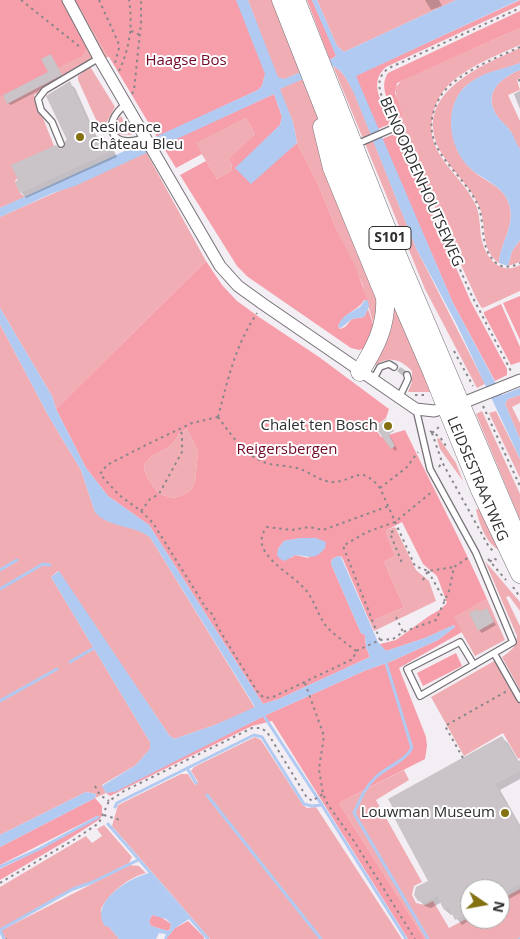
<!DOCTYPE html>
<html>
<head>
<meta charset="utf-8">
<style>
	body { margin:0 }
	#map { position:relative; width:520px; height:939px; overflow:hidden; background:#f3eef4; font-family:"Open Sans",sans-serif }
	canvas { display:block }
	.north { position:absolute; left:460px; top:879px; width:50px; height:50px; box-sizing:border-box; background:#fff; border:1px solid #ababac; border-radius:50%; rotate:102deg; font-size:14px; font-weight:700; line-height:20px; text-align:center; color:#2e2d2f }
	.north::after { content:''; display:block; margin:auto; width:18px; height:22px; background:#847111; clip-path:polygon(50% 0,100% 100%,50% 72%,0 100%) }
</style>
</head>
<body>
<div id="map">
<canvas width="520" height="939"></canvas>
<div class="north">N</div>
</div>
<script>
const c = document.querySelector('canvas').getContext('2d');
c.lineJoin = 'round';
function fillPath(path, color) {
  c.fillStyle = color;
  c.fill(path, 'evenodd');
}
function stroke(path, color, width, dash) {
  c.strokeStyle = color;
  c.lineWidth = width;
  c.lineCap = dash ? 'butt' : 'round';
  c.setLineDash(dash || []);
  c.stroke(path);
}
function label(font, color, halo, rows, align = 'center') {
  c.font = font + ' "Open Sans",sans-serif';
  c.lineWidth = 4;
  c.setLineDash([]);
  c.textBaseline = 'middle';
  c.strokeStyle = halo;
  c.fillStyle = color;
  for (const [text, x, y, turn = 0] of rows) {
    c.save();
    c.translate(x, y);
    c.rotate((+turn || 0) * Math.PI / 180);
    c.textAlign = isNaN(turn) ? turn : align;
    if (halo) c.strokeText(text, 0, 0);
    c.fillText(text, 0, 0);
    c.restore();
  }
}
fillPath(new Path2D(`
	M 0,0 L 246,0 L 262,38 L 248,0 L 272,0 L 302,72 L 284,79 L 110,56 L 34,95 L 54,146 L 15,181 L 20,193 L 25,197 L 0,208 Z
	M 317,0 L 456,0 L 344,52 L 337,46 Z
	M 520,28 L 520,45 C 493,57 449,73 437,102 C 417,150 456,167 475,203 C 481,216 479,228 482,241 C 486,258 501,276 520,265 L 520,291 L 483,308 L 481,307 L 477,300 L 422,179 L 397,118 L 403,115 L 397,100 L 395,88 L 401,81 Z
	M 520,48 L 520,63 C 501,71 489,70 471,82 C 442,101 448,148 471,169 C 484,182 503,185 509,204 C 516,225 500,243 499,263 C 479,250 488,223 478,204 C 469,185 453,172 442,154 C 408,96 478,67 520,48 Z
	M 333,66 C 344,71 348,82 354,92 L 416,248 L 485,384 L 477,388 L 425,289 Z
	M 88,68 L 91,68 L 115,107 L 103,129 L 97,122 L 78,80 L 78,76 Z
	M 520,70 L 520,78 L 517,80 L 520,90 L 508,95 L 520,121 L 520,149 C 514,143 514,135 509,129 C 504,123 499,120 496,114 C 483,92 501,78 520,70 Z
	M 304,78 L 318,114 L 319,126 L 378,294 L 375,330 L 362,283 L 335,226 L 317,182 L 297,143 L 293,122 L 279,89 Z
	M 121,116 L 132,135 L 116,134 L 114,124 Z
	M 246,118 L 255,134 L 230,159 L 232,164 L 231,171 L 217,179 L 195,143 Z
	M 146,152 L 206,261 L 56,409 L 52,396 L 0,308 L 0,217 C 49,195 98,175 146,152 Z
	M 520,240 L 520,262 L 508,266 L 512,251 Z
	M 386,283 L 433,392 L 408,392 L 412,382 L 412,371 C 399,358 388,356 373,367 L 372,365 Z
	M 0,324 L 48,415 L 81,470 L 95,512 L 107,521 L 141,531 L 150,537 L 255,708 L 215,725 L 174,739 L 169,735 L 58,571 L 51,577 L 150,742 L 150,749 L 136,765 L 102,785 L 106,793 L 95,798 L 96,794 L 86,792 L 0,835 Z
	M 520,395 L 520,403 L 512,407 L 520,423 L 520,439 L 505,404 L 508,399 Z
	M 482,411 L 520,494 L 520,520 L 476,414 Z
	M 496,411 L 520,459 L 520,478 L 489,413 Z
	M 187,429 L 198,451 L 195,483 L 190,491 L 181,496 L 173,498 L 159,494 L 148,479 L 144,470 L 145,463 C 158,447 170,454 179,433 Z
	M 439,438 L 456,463 L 463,481 L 440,449 L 437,439 Z
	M 481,507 L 500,551 C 486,543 480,526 476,510 Z
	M 395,527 L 416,570 L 429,581 L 436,601 L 374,631 L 370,622 L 404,607 L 384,562 L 395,556 L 386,533 L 387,530 Z
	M 485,561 L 520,602 L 520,611 L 509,596 L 506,597 L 520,626 L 520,690 L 502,657 C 511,651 516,647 517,636 Z
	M 487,599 L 505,640 L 475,656 L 453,617 Z
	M 496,660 L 520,703 L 520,758 L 518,759 L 503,733 L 464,756 L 431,697 Z
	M 255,737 L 261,740 L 303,805 L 307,808 L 316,807 L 402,939 L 210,939 L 112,826 L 118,805 L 181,774 L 188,774 L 195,785 L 198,782 L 191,771 L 194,767 Z
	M 404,770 L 409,780 L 376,800 L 422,882 L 414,886 L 412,895 L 416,903 L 425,905 L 433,901 L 449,928 L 470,917 L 470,919 L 500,919 L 500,900 L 520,889 L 520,939 L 425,939 L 340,805 L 341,802 Z
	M 104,825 L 132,857 L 129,863 L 93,881 L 72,889 L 45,905 L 0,929 L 0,887 L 86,836 L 92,843 L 102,836 L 97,829 Z
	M 129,865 L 139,866 L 146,873 C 128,878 109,893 101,909 L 102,918 L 119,939 L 5,939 L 0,931 Z`), '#f0aeb4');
fillPath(new Path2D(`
	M 0,0 L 61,0 L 87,47 L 82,56 L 39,77 L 43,85 L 7,104 L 3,95 L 0,97 Z
	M 75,0 L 236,0 L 265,74 L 262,86 L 258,90 L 157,137 Z
	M 307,0 L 312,0 L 334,50 L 336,56 L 330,60 Z
	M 520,0 L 520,5 L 386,67 C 367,84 383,104 392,123 L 378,129 L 355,76 Z
	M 520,11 L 520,28 L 397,83 L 395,93 L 403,115 L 397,118 C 390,104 378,88 388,73 Z
	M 274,94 L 282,117 L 280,125 L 236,168 L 275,161 L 297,143 L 317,182 L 335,226 L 356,268 L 368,301 L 364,300 C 359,310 345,312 338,326 L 340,329 L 345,327 L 352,319 L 364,317 L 368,309 L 375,330 L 366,348 L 359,350 L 351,348 L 248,277 L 237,266 L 180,175 L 206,161 L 217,179 L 231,171 L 232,164 L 229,159 L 255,134 L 246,118 L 196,143 L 202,154 L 176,168 L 162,145 Z
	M 397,133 L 471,302 L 507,369 L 507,375 L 495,381 L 453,303 L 382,139 Z
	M 206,261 L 222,285 L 237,301 L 259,317 L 319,357 L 389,409 L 386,418 L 374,427 L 381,437 L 405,430 C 432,486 462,542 487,599 L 454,617 L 462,632 L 399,668 L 426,737 L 427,746 L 425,759 L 341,802 L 340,805 L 425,939 L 408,939 L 272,721 L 252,726 L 110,796 L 106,793 L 115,791 L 264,716 L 364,671 L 392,661 L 438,640 L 455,627 L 454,625 L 425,638 L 386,651 L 382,648 L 380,644 L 396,640 L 429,616 L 441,609 L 447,603 L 437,576 L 423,564 L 402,522 L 387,530 L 386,533 L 395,556 L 384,562 L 404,607 L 370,622 L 342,557 L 338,556 L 332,559 L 331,564 L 361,633 L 365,635 L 366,647 L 370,657 L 279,699 L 263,704 L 149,525 L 108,496 L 86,468 L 56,409 ZM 187,429 L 198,451 L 195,483 L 190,491 L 181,496 L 173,498 L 159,494 L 148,479 L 144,470 L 145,463 C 158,447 170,454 179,433 ZM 301,538 L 309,558 L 295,555 L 291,558 L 278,549 L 284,541 Z
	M 520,296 L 520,340 L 503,303 Z
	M 501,304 L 520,347 L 520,362 L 511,365 L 484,314 L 484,312 Z
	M 456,653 L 462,666 L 423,686 L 417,673 Z
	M 95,798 L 102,806 L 102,815 L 100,819 L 66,841 L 0,880 L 0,869 L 39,850 L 98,817 L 97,816 L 0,865 L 0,847 Z
	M 152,915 L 161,917 L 171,924 L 170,929 L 168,931 L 151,926 L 149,921 Z
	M 188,921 L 204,937 L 204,939 L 166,939 L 175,928 Z`), '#f69ea9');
fillPath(new Path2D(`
	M 236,0 L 248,0 L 278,77 L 284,79 L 330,60 L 336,56 L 312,0 L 317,0 L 337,46 L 344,52 L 456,0 L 519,0 L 356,76 L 453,303 L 502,395 L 520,388 L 520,395 L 508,399 L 505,404 L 520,439 L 520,459 L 457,325 L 416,248 L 354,93 C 348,82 344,71 333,66 L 280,89 L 293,122 L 297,143 L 251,184 L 235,168 L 280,125 L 282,117 L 274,94 L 75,186 L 53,193 L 0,217 L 0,208 L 258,90 L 262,86 L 265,74 Z
	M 520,63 L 520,70 C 501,78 483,92 496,114 C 500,121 507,125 511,132 C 515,137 515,143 520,149 L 520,240 L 512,251 L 508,266 L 499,263 C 500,243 516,225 509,204 C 503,185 484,181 471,169 C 447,148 442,101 471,82 C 488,70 502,70 520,63 Z
	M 365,300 L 368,301 L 369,307 L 364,317 L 352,319 L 341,328 L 338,327 C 341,315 351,313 360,307 C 362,305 363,302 365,300 Z
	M 0,308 L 52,396 L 56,409 L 86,468 L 108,496 L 149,525 L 263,704 L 279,699 L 370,657 L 366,647 L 365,635 L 361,633 L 331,564 L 332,559 L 338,556 L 341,557 L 378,642 L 386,651 L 425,638 L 454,625 L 455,627 L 438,640 L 392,661 L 364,671 L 264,716 L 115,792 L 106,793 L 102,786 L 136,765 L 150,749 L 150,742 L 51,577 L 59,571 L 169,735 L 174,739 L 215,725 L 255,707 L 150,537 C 134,525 108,528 95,512 L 81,470 L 48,415 L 0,324 Z
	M 301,538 L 316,538 L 326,542 L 325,548 C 315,561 310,556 295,555 L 285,561 L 280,559 L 277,555 L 278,549 L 284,541 Z
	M 86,792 L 96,794 L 95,798 L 0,847 L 0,835 Z
	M 149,873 L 189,919 L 175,928 L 166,939 L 164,939 L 166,934 L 159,933 L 156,939 L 119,939 L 109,927 L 105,926 C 89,902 129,878 149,873 ZM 152,915 L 166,919 L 171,924 L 170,930 L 168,931 L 151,926 L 149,921 Z`), '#b1caf2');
fillPath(new Path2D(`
	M 425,0 L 439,0 L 442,6 L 431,10 Z
	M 51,55 L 63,78 L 11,105 L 8,103 L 50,73 Z
	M 69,83 L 75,88 L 100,144 L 106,141 L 112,147 L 117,157 L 26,198 L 21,192 L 67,146 Z
	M 520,91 L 520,109 L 514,94 Z
	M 400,367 L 408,372 L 405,372 L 403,376 L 397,371 Z
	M 389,423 L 394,431 L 389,434 L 397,449 L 395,451 L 377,427 Z
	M 487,609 L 496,625 L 482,633 L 479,630 L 477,610 L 480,613 Z
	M 502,738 L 508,743 L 519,762 L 520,761 L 520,779 L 500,790 L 520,825 L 520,893 L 500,904 L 500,889 L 470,889 L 470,919 L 472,919 L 462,925 L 453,914 L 451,915 L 445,910 L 442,902 L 431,908 L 425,906 L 419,900 L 430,881 Z`), '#0003');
stroke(new Path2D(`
	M 0,570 L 17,560
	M 0,589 L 43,564 L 50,565
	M 70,662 L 94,648
	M 386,663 L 412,748 C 404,762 388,766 376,777 C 365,787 360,800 354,813 L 428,939
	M 0,701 L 57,669
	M 264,716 L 322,805 L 406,939
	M 187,768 L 196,783
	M 207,795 L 321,939
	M 115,807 L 117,803 L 254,735 L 262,737 L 304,804 L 312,806 L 322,805
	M 108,824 L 208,939
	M 0,867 L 39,849 L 98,817
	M 0,930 L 73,889 L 93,882 L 138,860
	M 0,930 L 4,939
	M 519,939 L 520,939`), '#b1caf2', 3);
fillPath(new Path2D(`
	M 51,54 L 62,75 L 7,104 L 3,95 L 48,72 L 41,59 Z
	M 70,81 L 97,144 L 106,140 L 112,151 L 20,193 L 15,182 L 18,180 L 11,165 L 56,145 L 60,149 L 65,146 L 65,141 L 67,140 L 46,96 Z
	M 386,419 L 392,428 L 387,431 L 395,446 L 391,449 L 375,427 Z
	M 487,608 L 494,622 L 478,631 L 469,613 L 478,609 L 479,612 Z
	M 502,736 L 517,762 L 520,760 L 520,771 L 495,784 L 506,804 L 507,803 L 520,829 L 520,884 L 500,895 L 500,889 L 470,889 L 470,913 L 455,920 L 450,910 L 448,908 L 444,910 L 437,896 L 425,903 L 418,901 L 414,895 L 416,887 L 428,881 L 390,810 L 392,806 L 388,799 Z`), '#cac3c7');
const lane = new Path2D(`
	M 126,104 C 99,125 112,151 146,137
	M 61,144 L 52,122 L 41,110 L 38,99 L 45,90 L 99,58
	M 355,145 L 396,127
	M 373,380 L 380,367 L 389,364 L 394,367
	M 399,398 L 408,379 L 407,375
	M 416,409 L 430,469 L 476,553 L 513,642 L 420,696 L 407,669 L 460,642 L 474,665
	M 494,653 L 520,699`);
const street = new Path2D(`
	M 68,0 L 99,58 L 220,266 L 238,286 L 263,304 L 416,409 L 434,411 L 460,404 L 520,380`);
const primary = new Path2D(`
	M 281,0 L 383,259 L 432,372 L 480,490 L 520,574
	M 296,0 L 396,252 L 520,544
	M 322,127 L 332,168 L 385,297 C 387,326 375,348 360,372`);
stroke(lane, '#767277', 8);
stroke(street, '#767277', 13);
stroke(primary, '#767277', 19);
stroke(new Path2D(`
	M 21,0 L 80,47
	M 99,0 L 118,42 L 119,48 L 115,63
	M 131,31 L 140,35
	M 520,47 C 496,58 454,74 440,97 C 411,148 464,169 479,208 C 485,226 480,248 495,262 C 502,269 512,267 520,263
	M 119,71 C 130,47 133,25 129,0
	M 520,80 L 519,80 L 520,83
	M 132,94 L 134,90 L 141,23 L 141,0
	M 393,119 C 385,102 369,82 389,68 L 520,8
	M 399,133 L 471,294 L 512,373
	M 454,351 L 473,386
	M 415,395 L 426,395
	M 483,406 L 520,486
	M 218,417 L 192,423 L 148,444 L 107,465 L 100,474 L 119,495 L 141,511 L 153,523 L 206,608 L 213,615 L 217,626 L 257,691 L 264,698 L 273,697 L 353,659 L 356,651 L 380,640 L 393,639 L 403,632 L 436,620 L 449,591 L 454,567 L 469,557
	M 218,417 C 232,436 246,458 270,464 C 280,466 291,466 300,469 C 311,473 321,482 333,482 C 356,481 359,463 380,488 L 415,566 L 428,571 L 454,567
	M 218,417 C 228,379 235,346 257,313
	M 430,431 L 440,437 L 446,446
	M 432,433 L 442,462 L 489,547 L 494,552
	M 432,433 L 439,427
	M 439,467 L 442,462
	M 380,488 L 406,468 L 418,452
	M 141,511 L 150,499 L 159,494 L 182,452 L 182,434 L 179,429
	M 399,528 L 390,533 L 402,563
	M 488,559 L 506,580
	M 490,562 L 493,558 L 497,560
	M 428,571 L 445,601
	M 423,580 L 428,571
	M 513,587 L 520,597
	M 396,617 L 403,632
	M 380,640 L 343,546 L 367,532 L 395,522 L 433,491
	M 356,651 C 347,643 329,632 324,623 C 316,611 313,596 302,586 C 290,574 271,564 263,548 C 260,540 262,533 267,527 L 292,530 L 309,527 L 323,530 L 389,506
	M 305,683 L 324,736 L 319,769 L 323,794 L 328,805 L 352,838 L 415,939
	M 463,758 L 445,726 L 507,691
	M 95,786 L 100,795 L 109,801
	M 104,815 L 120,820
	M 0,883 L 75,839 L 99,823 L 109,801 L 124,791 L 252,728 L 261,728 L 267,732 L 306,796 L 312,801 L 323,794
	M 6,939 L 7,939`), '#89868a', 2, [2.5, 4]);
stroke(lane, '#fff', 5.5);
stroke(street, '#fff', 11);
stroke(primary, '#fff', 18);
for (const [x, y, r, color] of [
	[80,137,5,"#847111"],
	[388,426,5,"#847111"],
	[505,813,5,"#847111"]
]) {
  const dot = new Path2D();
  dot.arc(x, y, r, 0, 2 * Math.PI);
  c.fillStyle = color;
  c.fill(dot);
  stroke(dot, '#fff', 2);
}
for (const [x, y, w] of [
	[390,238,42]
]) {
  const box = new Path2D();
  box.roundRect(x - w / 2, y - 11.5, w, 23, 4);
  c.fillStyle = '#fff';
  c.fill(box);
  stroke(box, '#2e2d2f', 1);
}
label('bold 14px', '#2e2d2f', null, [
	["S101",390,238]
]);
label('15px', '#720929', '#fff', [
	["Haagse Bos",186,61],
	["Reigersbergen",287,450]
]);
label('15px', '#2e2d2f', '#fff', [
	["Residence",90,128,"left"],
	["Château Bleu",90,145,"left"],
	["Chalet ten Bosch",378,426],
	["Louwman Museum",495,813]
], 'right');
label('15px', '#2e2d2f', '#fff', [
	["BENOORDENHOUTSEWEG",421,182,66],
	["LEIDSESTRAATWEG",477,479,67]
]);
</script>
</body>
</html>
